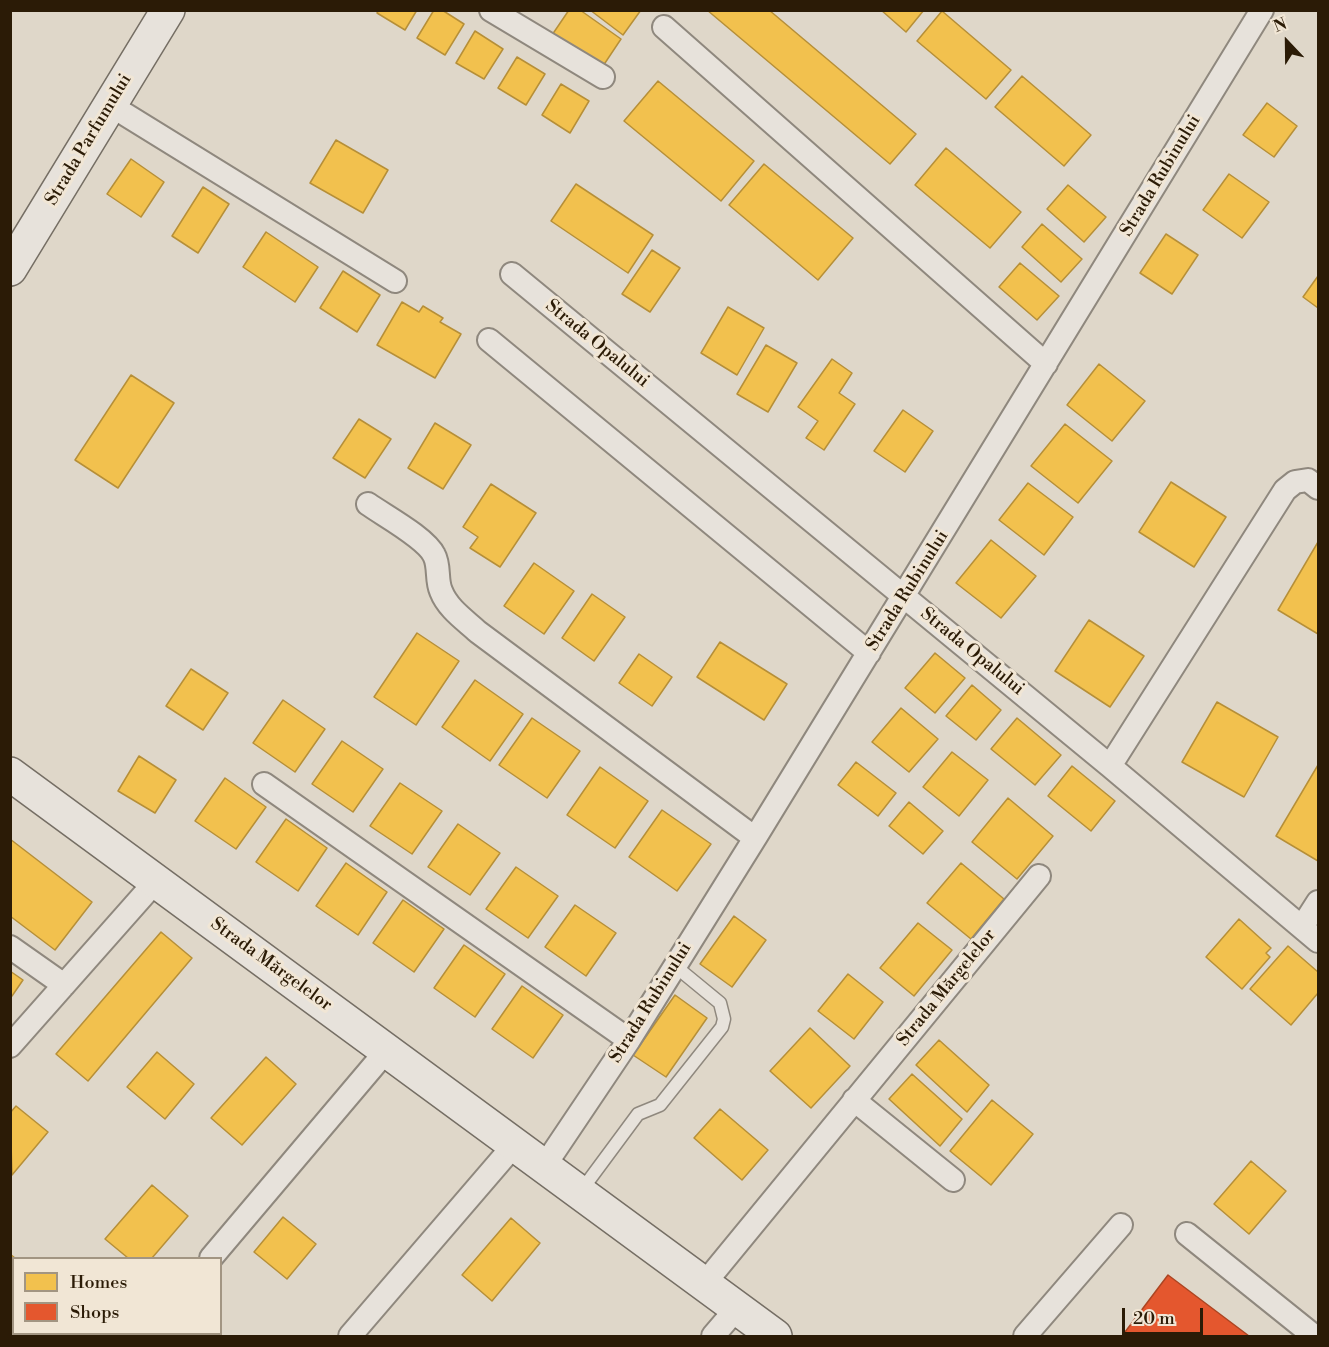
<!DOCTYPE html>
<html>
<head>
<meta charset="utf-8">
<style>
	body { margin:0 }
	#map { position:relative; width:1329px; height:1347px; overflow:hidden; background:#dfd7c9; font-family:"Libre Bodoni",serif }
	canvas { display:block }
	.frame { position:absolute; inset:0; border:12px solid #2b1b06; pointer-events:none }
	.legend { position:absolute; left:12px; top:1257px; width:210px; height:78px; box-sizing:border-box; background:#f1e6d5; border:2px solid #a29582; margin:0; padding:8px 10px; list-style:none; font-size:18px; color:#2b1b06 }
	.legend li { display:flex; align-items:center; gap:12px; height:30px }
	.legend b { width:30px; border:2px solid #a29582 }
	.north { position:absolute; left:1257px; top:12px; width:60px; height:60px; -webkit-text-stroke:4px #f1e6d5; paint-order:stroke; rotate:338deg; font-size:16px; font-weight:700; line-height:24px; text-align:center; color:#2b1b06 }
	.north::after { content:''; display:block; margin:auto; width:21px; height:27px; background:#2b1b06; clip-path:polygon(50% 0,100% 100%,50% 72%,0 100%) }
	.scale { position:absolute; left:1122px; top:1308px; width:81px; height:27px; box-sizing:border-box; border:3px solid #2b1b06; border-top:0; padding-left:8px; font-size:18px; line-height:21px; white-space:nowrap; color:#2b1b06; -webkit-text-stroke:4px #f1e6d5; paint-order:stroke }
</style>
</head>
<body>
<div id="map">
<canvas width="1329" height="1347"></canvas>
<div class="frame"></div>
<ul class="legend">
<li><b style="height:16px;background:#f2c14e"></b>Homes</li>
<li><b style="height:16px;background:#e4572e"></b>Shops</li>
</ul>
<div class="north">N</div>
<div class="scale">20 m</div>
</div>
<script>
const c = document.querySelector('canvas').getContext('2d');
c.lineJoin = 'round';
function fillPath(path, color) {
  c.fillStyle = color;
  c.fill(path, 'evenodd');
}
function stroke(path, color, width, dash) {
  c.strokeStyle = color;
  c.lineWidth = width;
  c.lineCap = dash ? 'butt' : 'round';
  c.setLineDash(dash || []);
  c.stroke(path);
}
function label(font, color, halo, rows, align = 'center') {
  c.font = font + ' "Libre Bodoni",serif';
  c.lineWidth = 6;
  c.setLineDash([]);
  c.textBaseline = 'middle';
  c.strokeStyle = halo;
  c.fillStyle = color;
  for (const [text, x, y, turn = 0] of rows) {
    c.save();
    c.translate(x, y);
    c.rotate((+turn || 0) * Math.PI / 180);
    c.textAlign = isNaN(turn) ? turn : align;
    if (halo) c.strokeText(text, 0, 0);
    c.fillText(text, 0, 0);
    c.restore();
  }
}
const homes = new Path2D(`
	M 379,10 L 417,10 L 405,30 L 377,13 Z
	M 434,10 L 442,10 L 464,24 L 445,55 L 417,38 Z
	M 569,10 L 580,10 L 621,39 L 601,69 L 552,35 Z
	M 590,10 L 641,10 L 623,35 Z
	M 707,10 L 769,10 L 916,134 L 890,164 Z
	M 881,10 L 924,10 L 906,32 Z
	M 942,11 L 1011,70 L 986,99 L 917,41 Z
	M 475,31 L 503,49 L 484,79 L 456,63 Z
	M 517,57 L 545,74 L 526,105 L 498,88 Z
	M 1022,76 L 1091,135 L 1064,166 L 995,107 Z
	M 658,81 L 754,161 L 721,201 L 624,121 Z
	M 561,84 L 589,101 L 570,133 L 542,115 Z
	M 1267,103 L 1297,126 L 1274,157 L 1243,135 Z
	M 336,140 L 388,170 L 363,213 L 310,183 Z
	M 946,148 L 1021,212 L 990,248 L 915,185 Z
	M 131,159 L 164,182 L 141,217 L 107,194 Z
	M 764,164 L 853,238 L 818,280 L 729,205 Z
	M 1229,174 L 1269,202 L 1242,238 L 1203,210 Z
	M 576,184 L 653,235 L 628,273 L 551,221 Z
	M 1068,185 L 1106,217 L 1084,242 L 1047,209 Z
	M 203,187 L 229,204 L 198,253 L 172,236 Z
	M 1042,224 L 1082,259 L 1061,282 L 1022,247 Z
	M 266,232 L 318,267 L 295,302 L 243,267 Z
	M 1166,234 L 1198,255 L 1172,294 L 1140,273 Z
	M 652,250 L 680,268 L 650,312 L 622,294 Z
	M 1020,263 L 1059,296 L 1037,320 L 999,287 Z
	M 343,271 L 380,295 L 357,332 L 320,308 Z
	M 1318,276 L 1318,308 L 1303,297 Z
	M 402,302 L 419,312 L 423,306 L 443,318 L 440,322 L 461,334 L 435,378 L 377,345 Z
	M 728,307 L 764,328 L 737,375 L 701,353 Z
	M 766,345 L 797,363 L 768,412 L 737,394 Z
	M 832,359 L 852,373 L 839,393 L 855,404 L 824,450 L 806,438 L 818,421 L 798,407 Z
	M 1099,364 L 1145,401 L 1112,441 L 1067,405 Z
	M 131,375 L 174,403 L 118,488 L 75,460 Z
	M 903,410 L 933,431 L 905,472 L 874,451 Z
	M 359,419 L 391,439 L 365,478 L 333,458 Z
	M 435,423 L 471,445 L 443,489 L 408,468 Z
	M 1065,424 L 1112,461 L 1078,503 L 1031,466 Z
	M 1171,482 L 1226,517 L 1194,567 L 1139,532 Z
	M 1028,483 L 1073,517 L 1044,555 L 999,520 Z
	M 491,484 L 536,513 L 500,567 L 470,548 L 478,537 L 463,527 Z
	M 991,540 L 1036,576 L 1001,618 L 956,583 Z
	M 1318,542 L 1318,634 L 1278,610 Z
	M 534,563 L 574,591 L 544,634 L 504,606 Z
	M 592,594 L 625,617 L 594,661 L 562,638 Z
	M 1089,620 L 1144,656 L 1110,707 L 1055,671 Z
	M 417,633 L 459,661 L 416,725 L 374,697 Z
	M 720,642 L 787,684 L 764,720 L 697,677 Z
	M 935,653 L 965,678 L 935,713 L 905,688 Z
	M 639,654 L 672,677 L 652,706 L 619,683 Z
	M 191,669 L 228,693 L 203,730 L 166,706 Z
	M 475,680 L 523,714 L 490,761 L 442,727 Z
	M 972,685 L 1001,710 L 976,740 L 946,716 Z
	M 283,700 L 325,729 L 295,772 L 253,743 Z
	M 1217,702 L 1278,737 L 1244,797 L 1182,762 Z
	M 901,708 L 938,739 L 909,772 L 872,742 Z
	M 532,718 L 580,751 L 547,798 L 499,765 Z
	M 1017,718 L 1061,755 L 1035,785 L 991,749 Z
	M 342,741 L 383,769 L 353,812 L 312,784 Z
	M 952,752 L 988,780 L 959,816 L 923,787 Z
	M 139,756 L 176,780 L 155,813 L 118,791 Z
	M 856,762 L 896,793 L 878,816 L 838,785 Z
	M 1318,765 L 1318,861 L 1276,836 Z
	M 1072,766 L 1115,801 L 1091,831 L 1048,796 Z
	M 600,767 L 648,801 L 615,848 L 567,815 Z
	M 225,778 L 266,807 L 236,849 L 195,821 Z
	M 400,783 L 442,811 L 412,854 L 370,826 Z
	M 1008,798 L 1053,836 L 1017,879 L 972,842 Z
	M 909,802 L 943,831 L 923,854 L 889,826 Z
	M 662,810 L 711,844 L 677,891 L 629,857 Z
	M 286,819 L 327,848 L 298,891 L 256,862 Z
	M 458,824 L 500,853 L 470,895 L 428,867 Z
	M 10,839 L 92,902 L 55,950 L 10,916 Z
	M 346,863 L 387,892 L 358,935 L 316,906 Z
	M 961,863 L 1004,899 L 971,939 L 927,903 Z
	M 516,867 L 558,896 L 528,938 L 486,909 Z
	M 403,900 L 444,929 L 414,972 L 373,943 Z
	M 575,905 L 616,933 L 586,976 L 545,947 Z
	M 734,916 L 766,940 L 732,987 L 700,964 Z
	M 1239,919 L 1271,948 L 1266,953 L 1270,957 L 1242,989 L 1206,957 Z
	M 918,923 L 952,950 L 914,996 L 880,968 Z
	M 161,932 L 192,958 L 88,1081 L 56,1054 Z
	M 464,945 L 505,974 L 475,1017 L 434,988 Z
	M 1288,946 L 1318,972 L 1318,993 L 1291,1025 L 1250,989 Z
	M 10,971 L 23,980 L 12,996 L 10,995 Z
	M 848,974 L 883,1002 L 854,1039 L 818,1011 Z
	M 522,986 L 563,1015 L 533,1058 L 492,1029 Z
	M 675,995 L 707,1018 L 666,1077 L 633,1055 Z
	M 810,1028 L 850,1066 L 811,1108 L 770,1071 Z
	M 939,1040 L 989,1085 L 967,1112 L 916,1065 Z
	M 157,1052 L 194,1084 L 165,1119 L 127,1087 Z
	M 266,1057 L 296,1084 L 242,1145 L 211,1118 Z
	M 912,1074 L 962,1119 L 940,1146 L 889,1099 Z
	M 992,1100 L 1033,1134 L 991,1185 L 950,1151 Z
	M 16,1106 L 48,1132 L 12,1175 L 10,1113 Z
	M 720,1109 L 768,1150 L 742,1180 L 694,1138 Z
	M 1251,1161 L 1286,1191 L 1249,1234 L 1214,1204 Z
	M 152,1185 L 188,1216 L 152,1258 L 128,1258 L 105,1239 Z
	M 283,1217 L 316,1244 L 287,1279 L 254,1252 Z
	M 511,1218 L 540,1243 L 492,1301 L 462,1275 Z
	M 10,1254 L 15,1258 L 14,1258 L 14,1284 L 10,1288 Z
	M 35,1334 L 97,1334 L 94,1336 L 38,1336 Z`);
fillPath(homes, '#f2c14e');
stroke(homes, '#b68f38', 1.5);
const shops = new Path2D(`
	M 1168,1275 L 1249,1336 L 1122,1336 Z`);
fillPath(shops, '#e4572e');
stroke(shops, '#ac4522', 1.5);
const lane = new Path2D(`
	M 581,1191 L 638,1114 L 660,1105 L 722,1027 L 724,1019 L 720,1003 L 675,966`);
const street = new Path2D(`
	M 491,10 L 603,77
	M 664,27 L 1046,364
	M 110,105 L 395,281
	M 512,274 L 1110,766 L 1318,941
	M 489,340 L 869,653
	M 368,504 C 385,516 426,538 434,555 C 440,566 436,580 441,591 C 448,609 465,620 478,632 L 755,838
	M 1110,766 L 1285,490 L 1295,482 L 1308,480 L 1318,488
	M 264,784 L 629,1040
	M 1302,927 L 1318,902
	M 10,947 L 64,985
	M 10,1046 L 156,881
	M 854,1100 L 953,1180
	M 545,1165 L 629,1040 L 755,838 L 1262,10
	M 1187,1234 L 1314,1336
	M 211,1258 L 387,1050
	M 704,1284 L 1039,876
	M 142,1336 L 144,1334
	M 350,1336 L 515,1144
	M 713,1336 L 737,1308
	M 1025,1336 L 1121,1225`);
const secondary = new Path2D(`
	M 10,269 L 168,10
	M 10,774 L 775,1336`);
stroke(lane, '#8f887e', 15);
stroke(street, '#8f887e', 26);
stroke(secondary, '#756e64', 36);
stroke(lane, '#e7e2db', 12);
stroke(street, '#e7e2db', 22);
stroke(secondary, '#e7e2db', 33);
label('18px', '#2b1b06', '#f1e6d5', [
	["Strada Parfumului",89,140,-59],
	["Strada Rubinului",1161,176,-59],
	["Strada Opalului",597,344,39],
	["Strada Rubinului",908,591,-58],
	["Strada Opalului",972,652,39],
	["Strada Mărgelelor",271,965,36],
	["Strada Mărgelelor",947,988,-51],
	["Strada Rubinului",651,1003,-58]
]);
</script>
</body>
</html>
